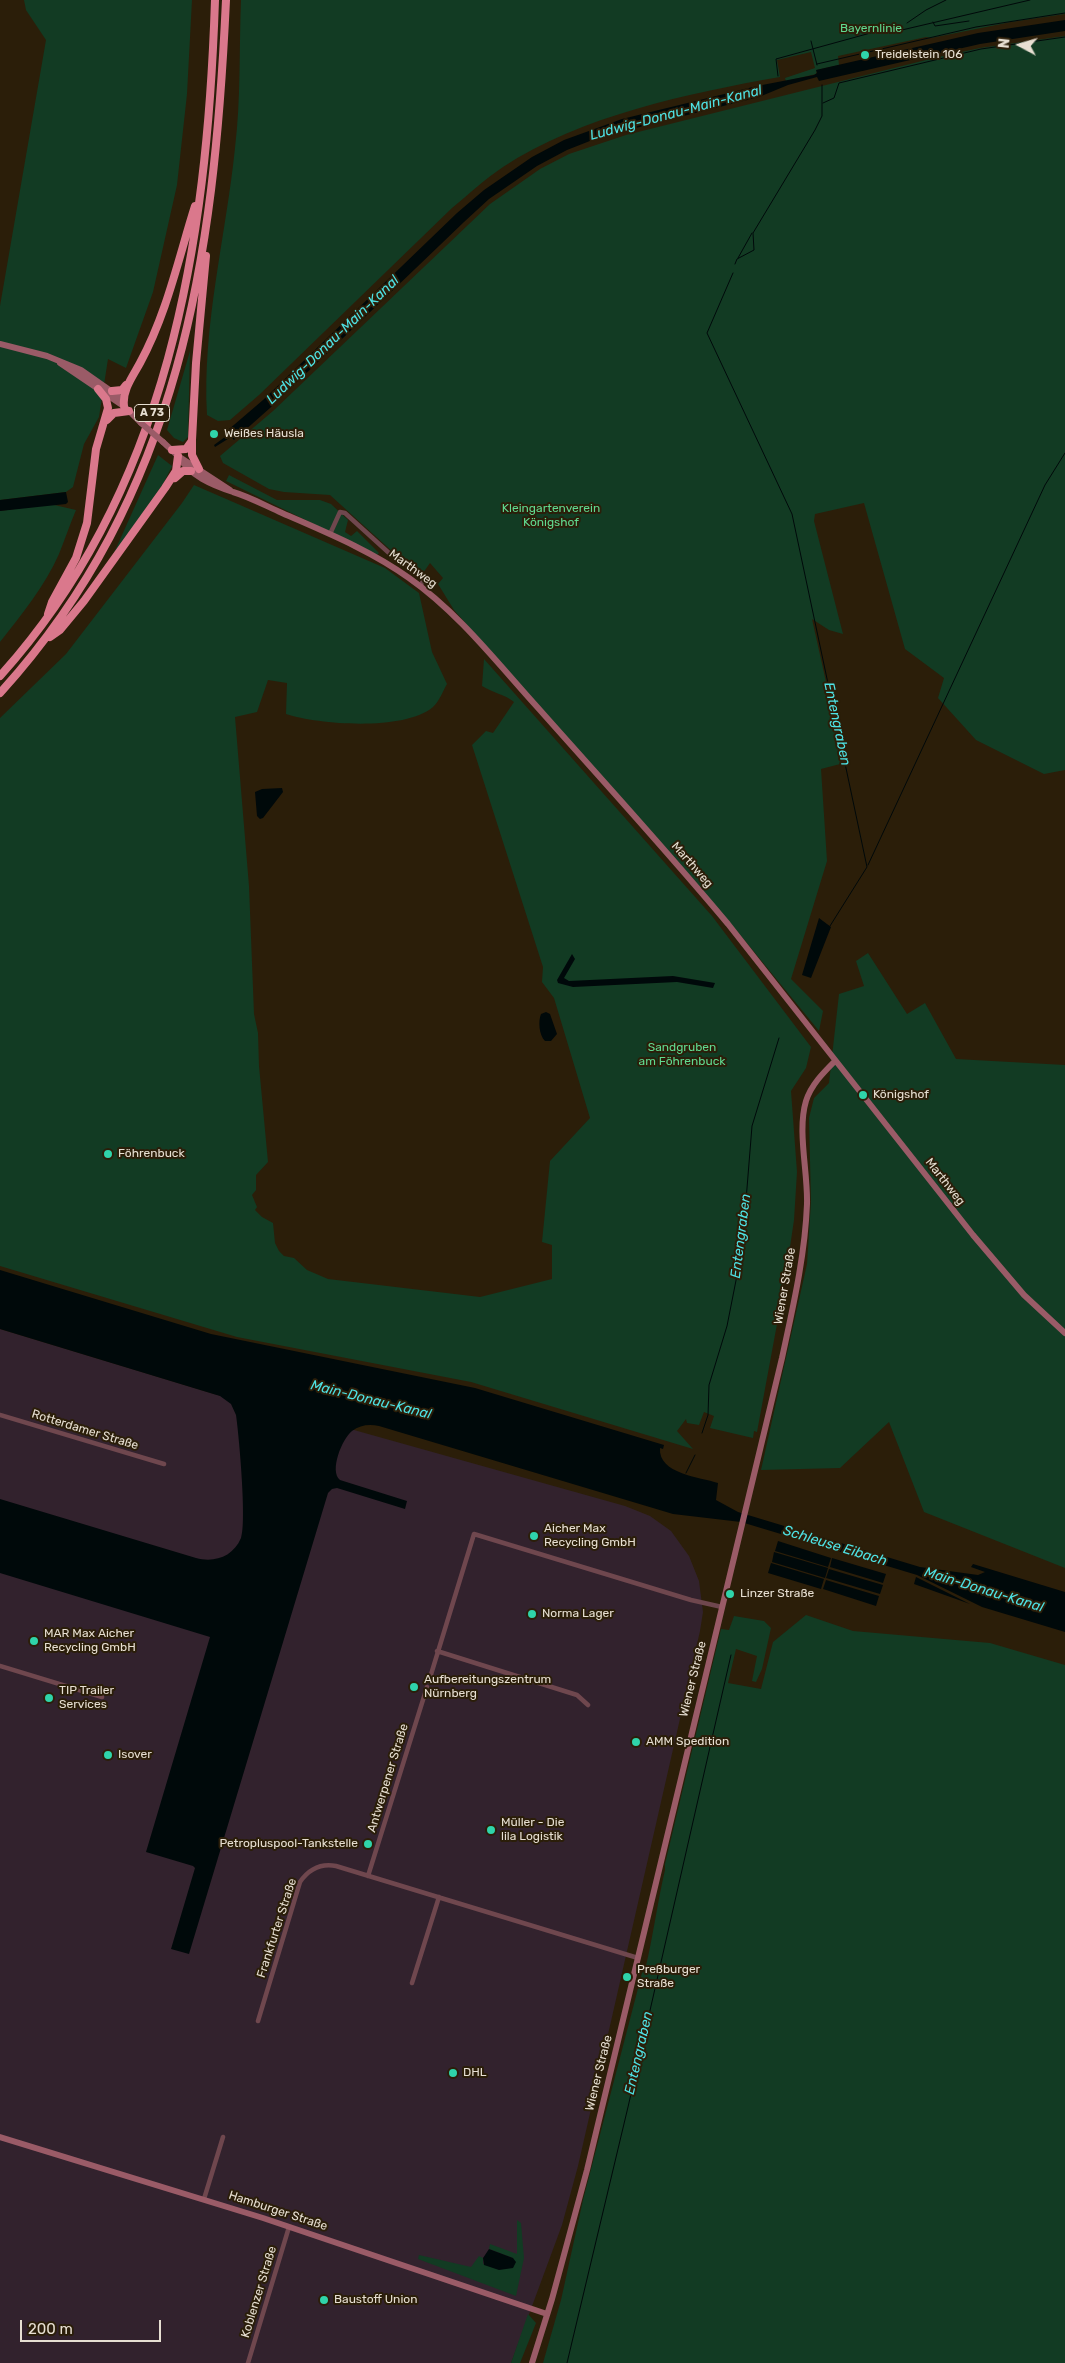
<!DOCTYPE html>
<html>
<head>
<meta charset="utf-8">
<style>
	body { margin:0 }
	#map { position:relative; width:1065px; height:2363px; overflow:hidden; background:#2b1e09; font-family:Rubik,sans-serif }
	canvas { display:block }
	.north { position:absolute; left:995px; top:20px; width:50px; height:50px; -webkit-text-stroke:4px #2b1e09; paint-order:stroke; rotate:276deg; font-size:14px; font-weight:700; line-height:20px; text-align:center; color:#e7dfd2 }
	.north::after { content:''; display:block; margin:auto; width:18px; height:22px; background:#e7dfd2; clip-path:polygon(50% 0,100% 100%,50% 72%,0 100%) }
	.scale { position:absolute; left:20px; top:2320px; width:141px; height:22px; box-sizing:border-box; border:2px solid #e7dfd2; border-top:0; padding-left:6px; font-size:15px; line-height:18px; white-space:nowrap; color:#e7dfd2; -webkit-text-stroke:4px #2b1e09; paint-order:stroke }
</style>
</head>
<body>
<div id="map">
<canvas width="1065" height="2363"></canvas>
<div class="north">N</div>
<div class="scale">200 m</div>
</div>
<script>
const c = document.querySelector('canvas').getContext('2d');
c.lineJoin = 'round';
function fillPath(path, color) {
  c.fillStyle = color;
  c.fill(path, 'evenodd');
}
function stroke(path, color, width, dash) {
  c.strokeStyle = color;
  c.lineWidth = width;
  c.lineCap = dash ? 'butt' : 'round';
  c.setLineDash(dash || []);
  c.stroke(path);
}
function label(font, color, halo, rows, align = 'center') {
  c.font = font + ' Rubik,sans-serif';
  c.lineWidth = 4;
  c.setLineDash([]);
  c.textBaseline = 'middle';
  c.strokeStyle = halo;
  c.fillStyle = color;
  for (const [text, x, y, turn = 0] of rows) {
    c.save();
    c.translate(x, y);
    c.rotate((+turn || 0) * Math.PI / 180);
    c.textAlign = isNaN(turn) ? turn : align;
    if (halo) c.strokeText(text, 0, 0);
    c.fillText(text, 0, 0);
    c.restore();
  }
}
fillPath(new Path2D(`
	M 0,1329 L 214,1394 L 354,1430 L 625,1506 L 650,1516 L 671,1531 L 689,1556 L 699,1581 L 703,1612 L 700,1631 L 578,2166 L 562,2225 L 511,2363 L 0,2363 Z`), '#32222d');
fillPath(new Path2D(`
	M 24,0 L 192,0 L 187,94 L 177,185 L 153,292 L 126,368 L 108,359 L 99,417 L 84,444 L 73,487 L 66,492 L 0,500 L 0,306 L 46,40 L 26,10 Z
	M 241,0 L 1065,0 L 1065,14 L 1011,22 L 931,38 L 926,37 L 838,56 L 839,65 L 817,70 L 816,74 L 786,81 L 785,78 L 815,68 L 811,52 L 777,60 L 780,77 C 689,93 580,116 503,167 C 485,179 469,194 452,208 L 259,395 L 230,420 L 218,421 L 207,415 C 202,326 226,236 235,148 C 241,99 239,49 241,0 Z
	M 1065,36 L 1065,770 L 1044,774 L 976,740 L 938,698 L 944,678 L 905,649 L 864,503 L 815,514 L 814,521 L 843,634 L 829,630 L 812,619 L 844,763 L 821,769 L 827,861 L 791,979 L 823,1011 L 819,1031 L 737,931 L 454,610 L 438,584 L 443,578 L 430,563 L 423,573 L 394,553 L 330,495 L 284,492 L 269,489 L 223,463 L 220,456 L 273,411 L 490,204 L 540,169 L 569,154 L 626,135 L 934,58 L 980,48 Z
	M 190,351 L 188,437 L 183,442 L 174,438 L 167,430 Z
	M 158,455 L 172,466 L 163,484 L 113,555 Z
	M 229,475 L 277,500 L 320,500 L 331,504 L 348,520 L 345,532 L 351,536 L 357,531 L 379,553 L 377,555 L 226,481 Z
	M 194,485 L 385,568 L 419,593 L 432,652 L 447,684 C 443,691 439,702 433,707 C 405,731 320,725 286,714 L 287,683 L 268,680 L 257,712 L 235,717 L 249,886 L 254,1014 L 258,1033 L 259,1066 L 268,1162 L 256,1175 L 256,1190 L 252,1195 L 257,1207 L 255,1210 L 262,1217 L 273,1223 L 275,1243 L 279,1251 L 284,1256 L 294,1258 L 307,1270 L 328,1279 L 480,1297 L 552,1279 L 552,1245 L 542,1242 L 550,1161 L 590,1118 L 554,998 L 542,982 L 543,967 L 472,745 L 486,731 L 493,733 L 514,702 C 504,694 493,693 482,686 L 484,659 L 712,916 L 811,1047 L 806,1068 L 791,1091 L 797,1172 L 794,1220 L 785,1281 L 757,1432 L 754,1431 L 753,1438 L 710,1428 L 714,1416 L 704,1412 L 699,1425 L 687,1423 L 686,1419 L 677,1431 L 693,1449 L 471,1382 L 237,1337 L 0,1266 L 0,718 L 66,654 L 182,503 Z
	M 50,504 L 76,510 C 70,524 65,539 59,554 C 45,586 22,614 0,642 L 0,511 Z
	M 868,953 L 907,1014 L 925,1003 L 956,1059 L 1065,1065 L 1065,1568 L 924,1512 L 889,1422 L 840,1468 L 761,1470 L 807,1264 L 811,1202 L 809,1118 L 814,1098 L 829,1083 L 839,994 L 864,986 L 856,961 Z
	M 806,1615 L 853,1631 L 990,1643 L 1065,1665 L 1065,2363 L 543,2363 L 561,2300 L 583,2200 L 642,1973 L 645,1970 C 653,1937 657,1904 665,1870 L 665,1864 L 721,1629 L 729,1630 L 734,1616 L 764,1621 L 771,1628 L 762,1669 L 756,1682 L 752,1681 L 757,1656 L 736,1649 L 728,1683 L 761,1689 L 773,1642 Z
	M 517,2220 L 521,2223 L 524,2258 L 516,2296 L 418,2259 L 419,2255 L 471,2267 L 479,2256 L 483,2258 L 483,2264 L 513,2258 L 489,2249 L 490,2244 L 517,2254 Z
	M 528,2314 L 536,2323 L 520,2363 L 511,2363 Z`), '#123b23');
fillPath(new Path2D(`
	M 1065,20 L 1065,31 L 980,44 L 819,81 L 817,77 L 788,85 L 759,97 L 600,137 L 567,150 L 537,166 L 489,199 L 464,222 L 270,408 L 234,440 L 231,437 L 215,447 L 214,445 L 229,434 L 228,430 L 263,400 L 457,213 L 484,190 L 532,157 L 564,140 L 622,119 L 757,86 L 814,75 L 817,73 L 816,70 L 978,33 Z
	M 66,492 L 68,502 L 66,504 L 0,511 L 0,500 Z
	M 282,788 L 283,792 L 263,818 L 260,819 L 257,816 L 255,792 L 262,789 Z
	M 819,918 L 831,927 L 811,978 L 802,975 Z
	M 572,954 L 575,959 L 564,978 L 569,981 L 673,976 L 715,983 L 713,988 L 677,982 L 573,987 L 558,983 L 557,980 Z
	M 546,1012 L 550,1014 L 557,1034 L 551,1041 L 545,1041 C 539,1035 538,1021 541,1014 Z
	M 0,1270 L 211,1334 L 475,1388 L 664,1445 L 663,1449 L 660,1448 C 658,1474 700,1477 718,1483 L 716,1500 L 738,1512 L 920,1567 L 978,1575 L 985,1572 L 971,1567 L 973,1564 L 1065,1592 L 1065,1632 L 982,1607 L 917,1575 L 741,1522 L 673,1514 L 379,1426 C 369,1424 360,1425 352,1431 C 342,1439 329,1471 340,1480 L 407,1501 L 405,1509 L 337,1488 L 332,1489 L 328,1493 L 189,1954 L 171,1949 L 195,1868 L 193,1866 L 146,1852 L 210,1637 L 0,1573 L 0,1499 L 196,1558 C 214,1563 233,1557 241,1538 C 247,1523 239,1435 236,1415 L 231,1404 L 220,1396 L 0,1329 Z
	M 778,1541 L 831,1558 L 828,1567 L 775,1551 Z
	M 774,1552 L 828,1568 L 825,1578 L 772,1562 Z
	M 832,1558 L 886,1574 L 883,1583 L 830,1567 Z
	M 771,1563 L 824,1579 L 821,1589 L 768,1573 Z
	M 829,1569 L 883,1585 L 880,1594 L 826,1578 Z
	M 916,1577 L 970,1604 L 914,1584 Z
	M 826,1580 L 879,1596 L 876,1606 L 823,1589 Z
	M 489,2249 L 513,2258 L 516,2262 L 513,2268 L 499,2270 L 484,2265 L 483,2258 Z`), '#00090a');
stroke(new Path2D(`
	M 933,22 L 935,26 L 969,21
	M 907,23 L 926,10 L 946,0
	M 811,41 L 817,65
	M 817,64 L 976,27 L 1065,13
	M 778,76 L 776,59 L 885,29 L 889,33 L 1030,0
	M 823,103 L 834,98 L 839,83 L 981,49 L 1065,37
	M 738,258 L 752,233
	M 735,264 L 737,259 L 754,250 L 753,233 L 815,130 L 822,116 L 822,85
	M 733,273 L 707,333 L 792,514 L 867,867 L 830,926
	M 868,865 L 1045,485 L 1065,453
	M 702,1433 L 708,1415 L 709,1385 L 727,1326 L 742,1250 L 752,1126 L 779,1038
	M 686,1473 L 695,1455
	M 567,2363 L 628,2107 L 731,1655`), '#00090a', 1);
stroke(new Path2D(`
	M 330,534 L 340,512 L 345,513 L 389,553 L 425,578 L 420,586
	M 0,1415 L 164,1464
	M 437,1651 L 577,1695 L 588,1705
	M 0,1666 L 102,1697
	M 429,1681 L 474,1534 L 691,1600 L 722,1607
	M 368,1876 L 427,1687
	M 412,1983 L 439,1897
	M 258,2021 L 300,1882 C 309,1869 320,1863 336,1866 L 638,1958
	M 204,2199 L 223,2137
	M 248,2363 L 289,2227`), '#6f474e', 4.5);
stroke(new Path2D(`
	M 0,344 L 47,356 L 81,370 L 118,396 L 124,406 L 141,423
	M 60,363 L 122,405
	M 163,442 L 178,456 L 230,490
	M 178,456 C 190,476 212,485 233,492 C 250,497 266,506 282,513 C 325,532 370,550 409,578 C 459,613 498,664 539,709 C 602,780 667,851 728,924 L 973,1235 L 1024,1295 L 1065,1333
	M 0,2137 L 263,2218 L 547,2314
	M 532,2363 L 552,2299 L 587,2170 L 782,1358 C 793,1307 805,1256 807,1204 C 808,1172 797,1131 806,1101 C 811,1085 823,1073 835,1061`), '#9a5b67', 6);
stroke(new Path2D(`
	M 112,391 L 122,390 L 126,385
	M 124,406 C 122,390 133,376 140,363 C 167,313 178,260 195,206
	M 107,420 L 114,413 L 129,411
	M 172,450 L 186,449 L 191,442
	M 199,469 L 192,455 L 192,440 L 196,363 L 206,256
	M 175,478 L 183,471 L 191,471
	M 48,614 L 52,602 L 76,558 L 87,523 L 96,449 L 108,408 L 106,399 L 98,389
	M 50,637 L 60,630 L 84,601 L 165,488 L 176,471 L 178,456
	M 0,676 C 169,489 207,243 215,0
	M 0,693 C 181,493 214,259 226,0`), '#da788c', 8);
stroke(new Path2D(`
	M 141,423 L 163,442`), '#9a5b67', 6);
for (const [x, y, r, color] of [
	[865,55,5,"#2fd4aa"],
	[214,434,5,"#2fd4aa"],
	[863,1095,5,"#2fd4aa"],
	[108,1154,5,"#2fd4aa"],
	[534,1536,5,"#2fd4aa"],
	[730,1594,5,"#2fd4aa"],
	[532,1614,5,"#2fd4aa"],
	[34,1641,5,"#2fd4aa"],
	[414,1687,5,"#2fd4aa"],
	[49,1698,5,"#2fd4aa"],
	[636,1742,5,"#2fd4aa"],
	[108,1755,5,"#2fd4aa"],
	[491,1830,5,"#2fd4aa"],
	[368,1844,5,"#2fd4aa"],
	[627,1977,5,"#2fd4aa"],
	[453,2073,5,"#2fd4aa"],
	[324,2300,5,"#2fd4aa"]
]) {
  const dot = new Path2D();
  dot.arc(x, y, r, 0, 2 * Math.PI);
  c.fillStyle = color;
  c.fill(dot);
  stroke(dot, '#2b1e09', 2);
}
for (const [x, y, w] of [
	[152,413,35]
]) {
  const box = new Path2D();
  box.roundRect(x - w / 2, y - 8.5, w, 17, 4);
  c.fillStyle = '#2b1e09';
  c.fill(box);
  stroke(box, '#e7dfd2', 1);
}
label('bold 11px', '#e7dfd2', null, [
	["A 73",152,413]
]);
label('12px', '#60da90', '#2b1e09', [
	["Bayernlinie",871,29],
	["Kleingartenverein",551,509],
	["Königshof",551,523],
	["Sandgruben",682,1048],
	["am Föhrenbuck",682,1062]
]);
label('12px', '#e7dfd2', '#2b1e09', [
	["Treidelstein 106",875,55],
	["Weißes Häusla",224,434],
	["Königshof",873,1095],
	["Föhrenbuck",118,1154],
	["Aicher Max",544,1529],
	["Recycling GmbH",544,1543],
	["Linzer Straße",740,1594],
	["Norma Lager",542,1614],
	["MAR Max Aicher",44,1634],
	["Recycling GmbH",44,1648],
	["Aufbereitungszentrum",424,1680],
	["Nürnberg",424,1694],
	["TIP Trailer",59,1691],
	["Services",59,1705],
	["AMM Spedition",646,1742],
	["Isover",118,1755],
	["Müller - Die",501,1823],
	["lila Logistik",501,1837],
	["Petropluspool-Tankstelle",358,1844,"right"],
	["Preßburger",637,1970],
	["Straße",637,1984],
	["DHL",463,2073],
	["Baustoff Union",334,2300]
], 'left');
label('12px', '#e7dfd2', '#2b1e09', [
	["Marthweg",413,569,36],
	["Marthweg",692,865,49],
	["Marthweg",945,1182,52],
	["Wiener Straße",785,1286,-80],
	["Rotterdamer Straße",85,1430,17],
	["Wiener Straße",693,1679,-76],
	["Antwerpener Straße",388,1778,-73],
	["Frankfurter Straße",277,1928,-72],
	["Wiener Straße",599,2073,-76],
	["Hamburger Straße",278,2211,18],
	["Koblenzer Straße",259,2292,-73]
]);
label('italic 14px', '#4ee2e4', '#2b1e09', [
	["Ludwig-Donau-Main-Kanal",676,113,-15],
	["Ludwig-Donau-Main-Kanal",333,340,-44],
	["Entengraben",837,724,78],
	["Entengraben",741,1236,-83],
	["Main-Donau-Kanal",371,1400,14],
	["Schleuse Eibach",835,1546,17],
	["Main-Donau-Kanal",984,1590,17],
	["Entengraben",639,2053,-77]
]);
</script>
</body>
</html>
